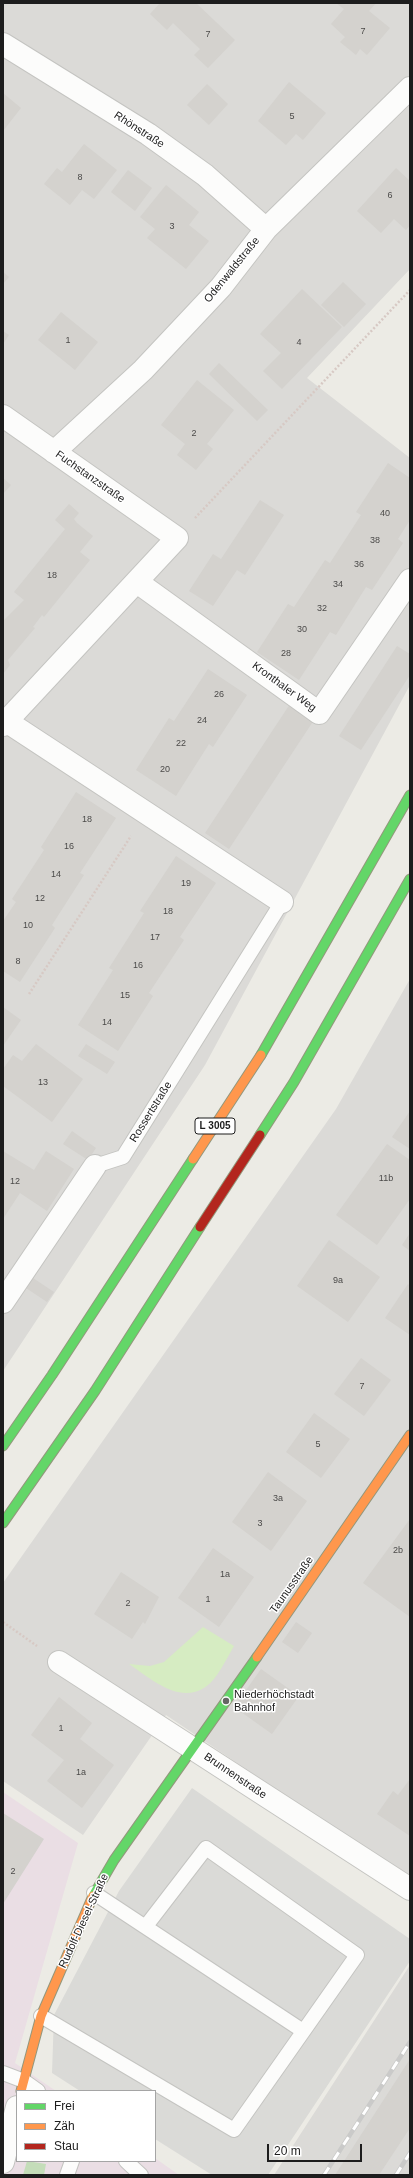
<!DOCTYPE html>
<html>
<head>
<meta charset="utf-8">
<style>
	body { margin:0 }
	#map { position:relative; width:413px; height:2178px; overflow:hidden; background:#ecebe5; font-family:Arial,sans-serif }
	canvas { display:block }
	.frame { position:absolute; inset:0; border:4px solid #1d1d1d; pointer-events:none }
	.legend { position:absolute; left:16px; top:2090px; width:140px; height:72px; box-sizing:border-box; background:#fff; border:1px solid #a5a5a5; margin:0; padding:5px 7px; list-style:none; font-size:12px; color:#1d1d1d }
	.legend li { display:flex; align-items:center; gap:8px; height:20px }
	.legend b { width:20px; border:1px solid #a5a5a5 }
	.scale { position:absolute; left:267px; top:2144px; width:95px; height:18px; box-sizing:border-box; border:2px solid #1d1d1d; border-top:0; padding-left:5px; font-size:12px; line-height:14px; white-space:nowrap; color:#1d1d1d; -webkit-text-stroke:3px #fff; paint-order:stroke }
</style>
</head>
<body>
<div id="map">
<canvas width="413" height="2178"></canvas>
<div class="frame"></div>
<ul class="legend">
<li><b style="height:5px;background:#63d668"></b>Frei</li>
<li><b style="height:5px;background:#ff974d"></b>Zäh</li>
<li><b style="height:5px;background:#b3261e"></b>Stau</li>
</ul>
<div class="scale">20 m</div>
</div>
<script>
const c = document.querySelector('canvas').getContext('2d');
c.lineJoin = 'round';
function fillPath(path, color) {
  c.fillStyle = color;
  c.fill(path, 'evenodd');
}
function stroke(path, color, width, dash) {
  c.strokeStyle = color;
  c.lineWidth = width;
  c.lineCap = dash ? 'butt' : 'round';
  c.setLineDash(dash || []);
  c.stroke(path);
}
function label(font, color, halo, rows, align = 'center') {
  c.font = font + ' Arial,sans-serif';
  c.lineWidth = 3;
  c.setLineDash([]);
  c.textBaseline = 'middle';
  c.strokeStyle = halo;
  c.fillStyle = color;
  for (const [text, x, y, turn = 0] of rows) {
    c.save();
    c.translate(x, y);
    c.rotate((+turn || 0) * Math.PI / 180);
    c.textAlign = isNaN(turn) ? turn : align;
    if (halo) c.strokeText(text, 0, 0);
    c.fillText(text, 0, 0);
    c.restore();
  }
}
fillPath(new Path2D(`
	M 3,3 L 410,3 L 410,269 L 307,378 L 410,458 L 410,685 L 205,1065 L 3,1371 Z
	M 410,979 L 410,1880 L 166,1715 L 83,1835 L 3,1781 L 3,1583 L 336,1109 Z
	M 410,1965 L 410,2175 L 274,2175 Z`), '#dbdad7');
fillPath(new Path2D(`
	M 3,1792 L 78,1843 L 15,2063 L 56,2091 L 17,2091 L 17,2161 L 155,2161 L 155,2158 L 179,2175 L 3,2175 Z`), '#eadee4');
fillPath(new Path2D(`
	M 203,1627 L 234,1646 C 229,1655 223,1666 217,1675 C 190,1713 155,1682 129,1664 L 150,1666 L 164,1662 Z`), '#d6ecc2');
fillPath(new Path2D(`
	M 27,2161 L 46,2164 L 44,2175 L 23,2175 Z`), '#c4ddb9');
fillPath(new Path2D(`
	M 192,1788 L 410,1939 L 410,1961 L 268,2175 L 212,2175 L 155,2139 L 155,2091 L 80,2091 L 52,2073 L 54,2015 L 119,1891 Z`), '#dadad7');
fillPath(new Path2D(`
	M 160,3 L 196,3 L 235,40 L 208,68 L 194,55 L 200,49 L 173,23 L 167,30 L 150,14 Z
	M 336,3 L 376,3 L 369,11 L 390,28 L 367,55 L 360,49 L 356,55 L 340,42 L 345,37 L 331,24 L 344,9 Z
	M 289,82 L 326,113 L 303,140 L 296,134 L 286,145 L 258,121 Z
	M 207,84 L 228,104 L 209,125 L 187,105 Z
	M 3,93 L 21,108 L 3,131 Z
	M 84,144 L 117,170 L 94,199 L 82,190 L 70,205 L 44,184 L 57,168 L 62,172 Z
	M 396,168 L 410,181 L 410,225 L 406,230 L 394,219 L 381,233 L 357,211 Z
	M 128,170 L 152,188 L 135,211 L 111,192 Z
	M 166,185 L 199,212 L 189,225 L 209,241 L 186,269 L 147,238 L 155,229 L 140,217 Z
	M 3,272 L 9,277 L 3,284 Z
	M 343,282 L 366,304 L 344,327 L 321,305 Z
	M 302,289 L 342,327 L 282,389 L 263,371 L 281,353 L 260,334 Z
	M 61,312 L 98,342 L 75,370 L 38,340 Z
	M 3,331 L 9,335 L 3,344 Z
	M 219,363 L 268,410 L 257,421 L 209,374 Z
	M 197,380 L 234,410 L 207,444 L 213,449 L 196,470 L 177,455 L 185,444 L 161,425 Z
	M 388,463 L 410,478 L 410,520 L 398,539 L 403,543 L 372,590 L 366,587 L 336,635 L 330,632 L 299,680 L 257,652 L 288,604 L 294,607 L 325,560 L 330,563 L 361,515 L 356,512 Z
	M 3,478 L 11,485 L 3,494 Z
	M 260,500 L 284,515 L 245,575 L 237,570 L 213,606 L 189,591 L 213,554 L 221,559 Z
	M 69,504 L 79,513 L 74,519 L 77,523 L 93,536 L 80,552 L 90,560 L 44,617 L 42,615 L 33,627 L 35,628 L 8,660 L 10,665 L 3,674 L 3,621 L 24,600 L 14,592 L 65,529 L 55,520 Z
	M 397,646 L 410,654 L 410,675 L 361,750 L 339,736 Z
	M 208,669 L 247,695 L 213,747 L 209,744 L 176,796 L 136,770 L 169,718 L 174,721 Z
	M 290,704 L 314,720 L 229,849 L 205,833 Z
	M 76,792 L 116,818 L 80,873 L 84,875 L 52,925 L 55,928 L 20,982 L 3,971 L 3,921 L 16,902 L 12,899 L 44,850 L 41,847 Z
	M 176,856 L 216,883 L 180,937 L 184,940 L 149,993 L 153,996 L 118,1051 L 78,1025 L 113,970 L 109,968 L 144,913 L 140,911 Z
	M 3,1007 L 21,1020 L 3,1046 Z
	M 36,1044 L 83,1079 L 52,1122 L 3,1086 L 3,1069 L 13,1055 L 22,1061 Z
	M 86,1044 L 115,1062 L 107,1074 L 78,1056 Z
	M 410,1111 L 410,1149 L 392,1137 Z
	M 72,1131 L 96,1148 L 88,1160 L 63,1144 Z
	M 387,1144 L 410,1160 L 410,1199 L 377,1245 L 336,1215 Z
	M 3,1151 L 34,1170 L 46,1151 L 74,1169 L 47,1211 L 20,1193 L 3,1219 Z
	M 410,1233 L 410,1251 L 402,1245 Z
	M 329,1240 L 380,1277 L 348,1322 L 297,1286 Z
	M 33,1278 L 54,1292 L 47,1302 L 26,1288 Z
	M 408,1284 L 410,1286 L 410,1335 L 385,1318 Z
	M 361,1358 L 391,1380 L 364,1416 L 334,1394 Z
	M 314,1413 L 350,1439 L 321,1478 L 286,1452 Z
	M 268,1472 L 307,1501 L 271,1551 L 232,1522 Z
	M 410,1519 L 410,1617 L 363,1583 Z
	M 213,1548 L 254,1577 L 219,1627 L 178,1598 Z
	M 121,1572 L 159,1597 L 145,1624 L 143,1622 L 132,1639 L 94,1614 Z
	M 296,1622 L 312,1633 L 298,1653 L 282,1642 Z
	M 261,1669 L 299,1696 L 272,1734 L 234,1707 Z
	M 59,1697 L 92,1723 L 80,1739 L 114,1765 L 82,1808 L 47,1781 L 64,1760 L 31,1735 Z
	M 410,1779 L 410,1836 L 377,1814 L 393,1791 L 398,1795 Z
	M 3,1813 L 44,1839 L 3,1904 Z
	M 410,2059 L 410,2128 L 379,2175 L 335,2175 Z`), '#d4d2ce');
const lane = new Path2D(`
	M 95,1166 L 123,1157 L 282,902
	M 94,1893 L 303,2031
	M 41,2016 L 234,2130 L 357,1955 L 206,1848 L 146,1926
	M 3,2073 L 24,2081 L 38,2091
	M 126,2161 L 141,2175
	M 67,2175 L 72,2161`);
const street = new Path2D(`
	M 3,44 L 148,134 L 205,175 L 266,229
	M 3,416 L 177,538 L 3,725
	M 54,452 L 143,370 L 221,287 L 266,229 L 410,88
	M 137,582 L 319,713 L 410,580
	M 6,721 L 282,902
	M 3,1302 L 95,1166
	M 59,1662 L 410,1889
	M 3,2162 L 17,2107`);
const fast = new Path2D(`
	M 261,1055 L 410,795
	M 260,1135 L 294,1082 L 410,879
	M 3,1446 L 52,1375 L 193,1159
	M 3,1523 L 95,1391 L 200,1227
	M 93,1896 L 114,1860 L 257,1657`);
const slow = new Path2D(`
	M 193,1159 L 261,1055
	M 257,1657 L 410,1435
	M 21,2091 L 41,2016 L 93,1896`);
const jam = new Path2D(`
	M 200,1227 L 260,1135`);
stroke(lane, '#c4c4c1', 16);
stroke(street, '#c4c4c1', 24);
stroke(fast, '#93977c', 11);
stroke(slow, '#93977c', 11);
stroke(jam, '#93977c', 11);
stroke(new Path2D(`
	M 195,518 L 410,290
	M 29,994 L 131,836
	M 3,1622 L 37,1646`), '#d7c9c4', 2.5, [2, 2]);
stroke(lane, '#fcfcfb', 14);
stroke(street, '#fcfcfb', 22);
stroke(fast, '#63d668', 9);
stroke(slow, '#ff974d', 9);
stroke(jam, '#b3261e', 9);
const rail = new Path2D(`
	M 324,2175 L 410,2042
	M 396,2175 L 410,2153`);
stroke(rail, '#cacac9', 4.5);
stroke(rail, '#fff', 3, [9]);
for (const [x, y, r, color] of [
	[226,1701,4,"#656563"]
]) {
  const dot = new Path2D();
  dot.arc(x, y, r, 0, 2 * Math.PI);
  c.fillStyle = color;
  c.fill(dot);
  stroke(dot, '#fff', 1.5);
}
label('9px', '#4b4a49', null, [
	["7",363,32],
	["7",208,35],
	["5",292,117],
	["8",80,178],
	["6",390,196],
	["3",172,227],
	["1",68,341],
	["4",299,343],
	["2",194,434],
	["40",385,514],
	["38",375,541],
	["36",359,565],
	["18",52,576],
	["34",338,585],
	["32",322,609],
	["30",302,630],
	["28",286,654],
	["26",219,695],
	["24",202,721],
	["22",181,744],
	["20",165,770],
	["18",87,820],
	["16",69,847],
	["14",56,875],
	["19",186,884],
	["12",40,899],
	["18",168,912],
	["10",28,926],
	["17",155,938],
	["8",18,962],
	["16",138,966],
	["15",125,996],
	["14",107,1023],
	["13",43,1083],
	["11b",386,1179],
	["12",15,1182],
	["9a",338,1281],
	["7",362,1387],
	["5",318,1445],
	["3a",278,1499],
	["3",260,1524],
	["2b",398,1551],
	["1a",225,1575],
	["1",208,1600],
	["2",128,1604],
	["1",61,1729],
	["1a",81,1773],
	["2",13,1872]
]);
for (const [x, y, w] of [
	[215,1126,40]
]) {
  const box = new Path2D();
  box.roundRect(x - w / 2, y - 8, w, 16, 3);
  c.fillStyle = '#fff';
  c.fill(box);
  stroke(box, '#1d1d1d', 1);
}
label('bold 10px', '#1d1d1d', null, [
	["L 3005",215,1126]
]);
label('11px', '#1d1d1d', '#fff', [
	["Rhönstraße",139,130,33],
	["Odenwaldstraße",232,270,-51],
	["Fuchstanzstraße",90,477,35],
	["Kronthaler Weg",284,687,36],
	["Rossertstraße",151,1112,-58],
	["Taunusstraße",292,1585,-55],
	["Brunnenstraße",235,1776,34],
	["Rudolf-Diesel-Straße",84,1921,-65]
]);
label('11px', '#1d1d1d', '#fff', [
	["Niederhöchstadt",234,1695],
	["Bahnhof",234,1708]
], 'left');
</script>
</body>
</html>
